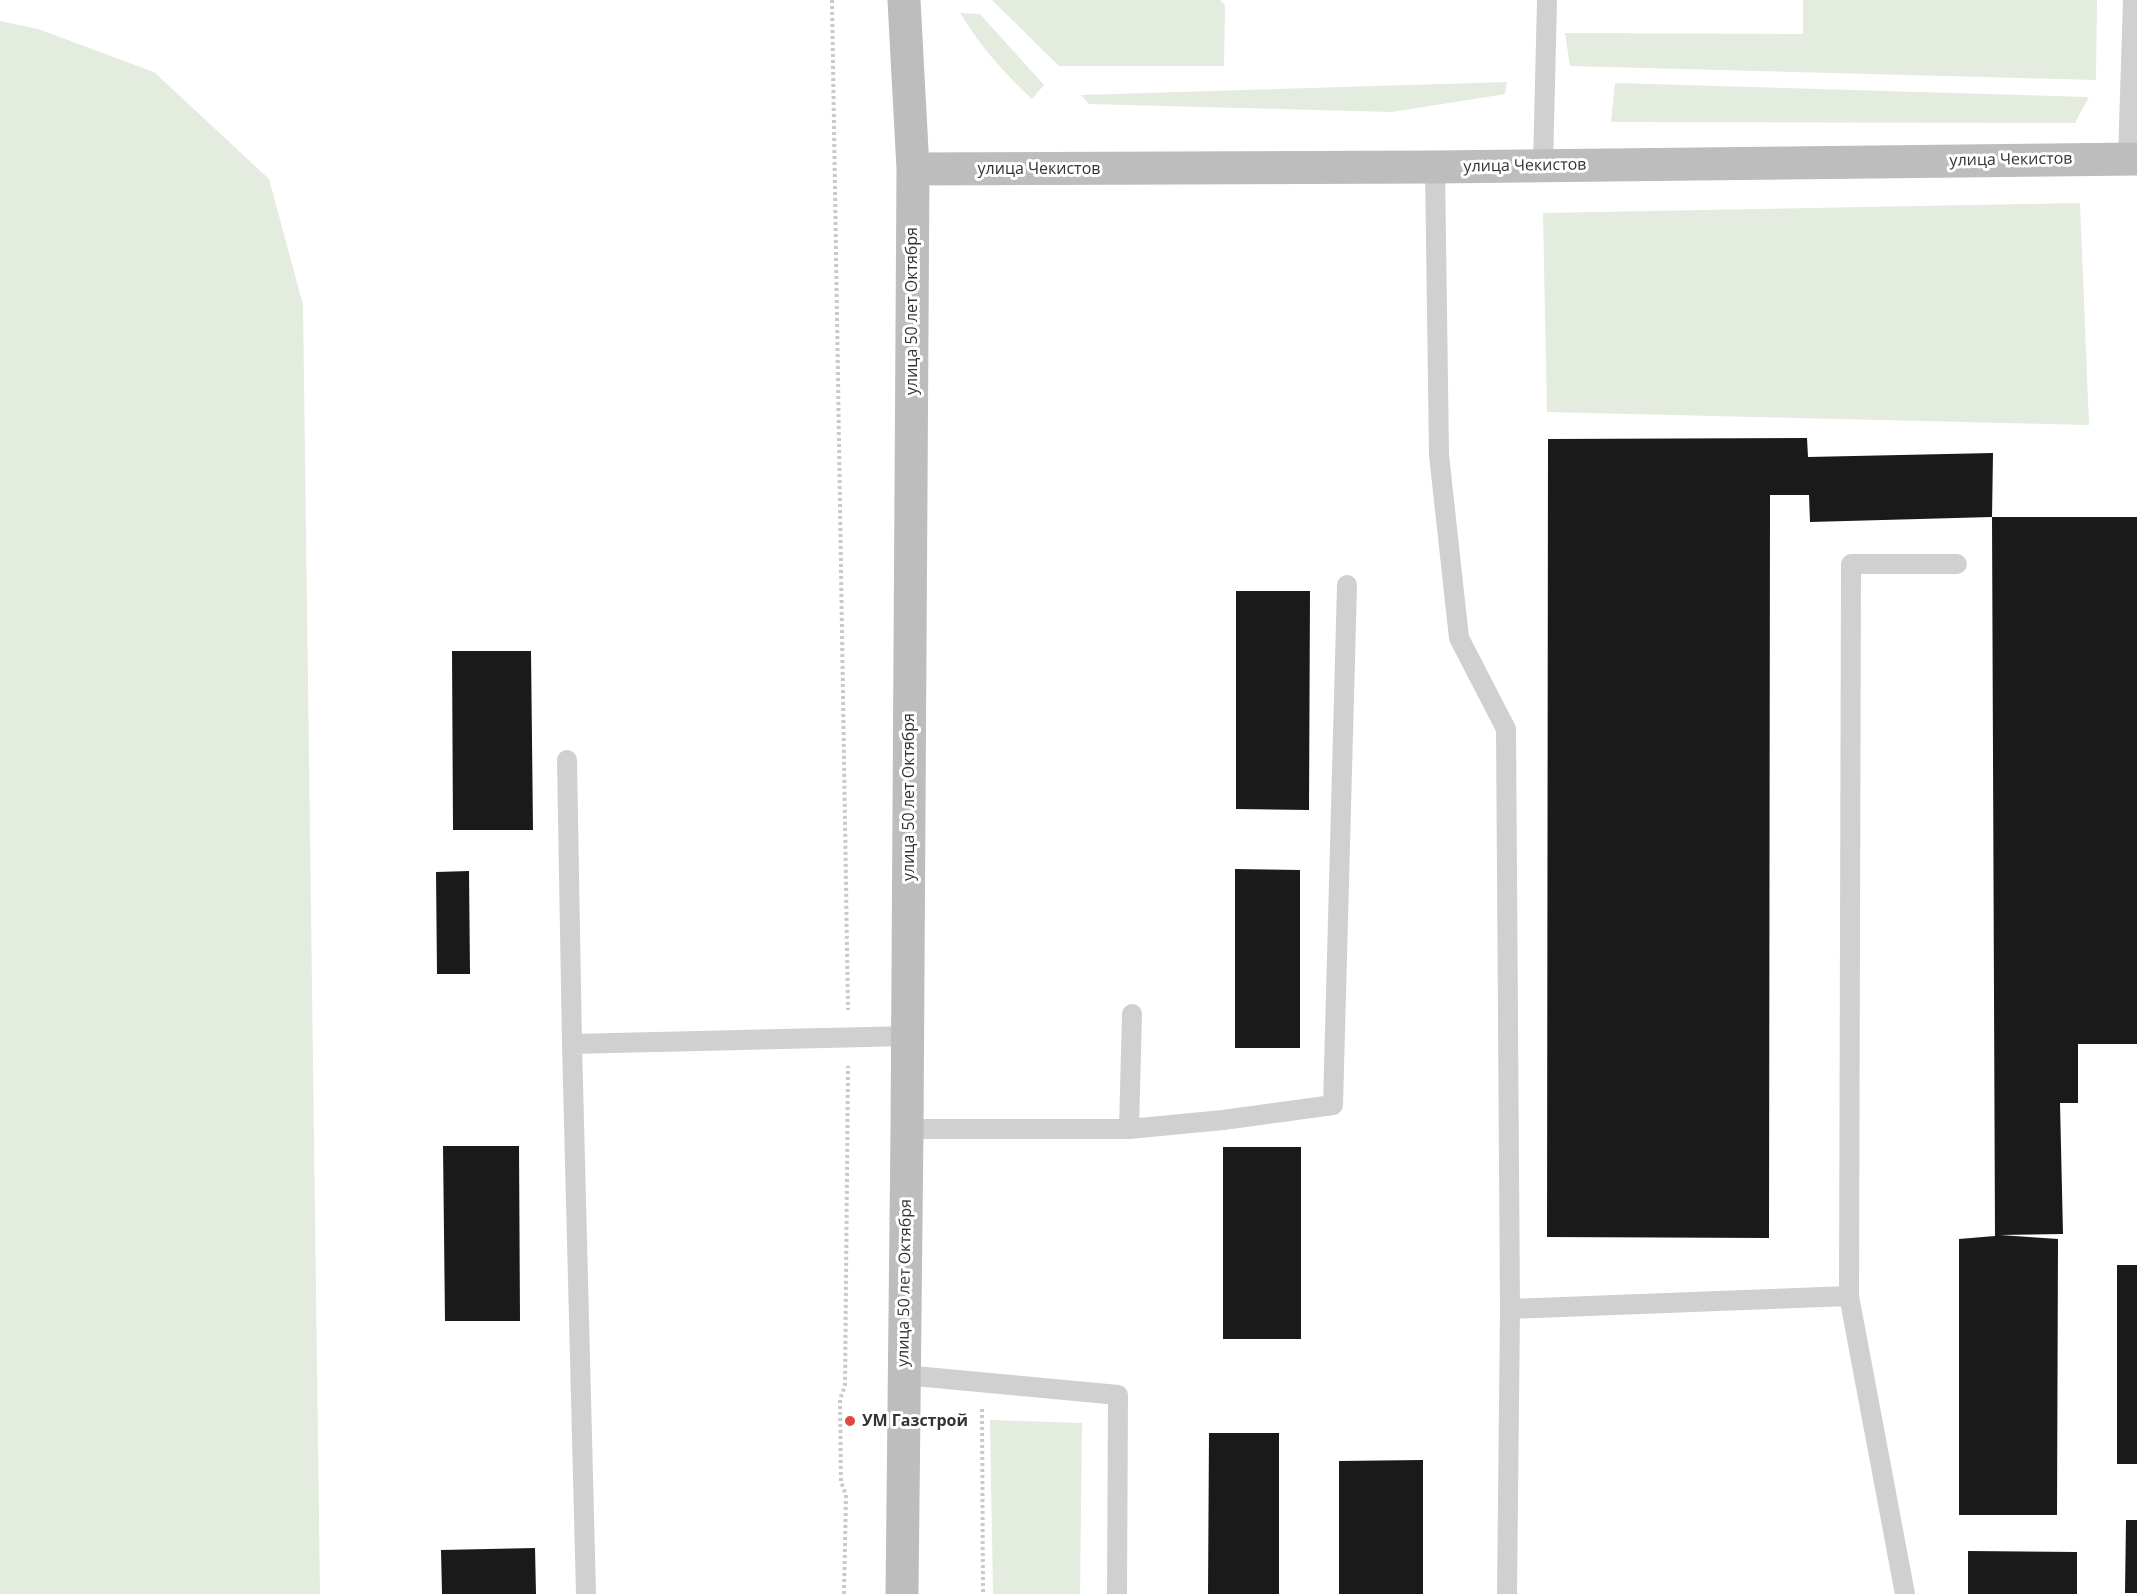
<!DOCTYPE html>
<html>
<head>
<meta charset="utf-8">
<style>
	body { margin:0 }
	canvas { display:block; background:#fff }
</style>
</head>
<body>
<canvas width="2137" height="1594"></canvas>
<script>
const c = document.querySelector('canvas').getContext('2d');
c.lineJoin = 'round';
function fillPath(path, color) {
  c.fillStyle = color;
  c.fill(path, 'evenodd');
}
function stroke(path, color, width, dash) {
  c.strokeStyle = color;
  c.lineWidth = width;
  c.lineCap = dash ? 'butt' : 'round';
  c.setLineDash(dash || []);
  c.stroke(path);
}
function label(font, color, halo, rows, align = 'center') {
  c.font = font + ' "Open Sans",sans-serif';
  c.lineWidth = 6;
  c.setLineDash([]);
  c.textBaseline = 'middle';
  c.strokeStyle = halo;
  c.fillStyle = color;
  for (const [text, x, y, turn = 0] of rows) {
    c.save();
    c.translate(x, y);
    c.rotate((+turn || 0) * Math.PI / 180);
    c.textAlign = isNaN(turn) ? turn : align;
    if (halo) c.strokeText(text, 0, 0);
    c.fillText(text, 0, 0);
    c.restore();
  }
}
fillPath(new Path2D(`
	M 992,0 L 1220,0 L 1225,5 L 1224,66 L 1059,66 Z
	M 1803,0 L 2097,0 L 2096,80 L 1570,66 L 1565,33 L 1803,34 Z
	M 960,13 L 980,14 L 1044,85 L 1032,99 C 1004,73 980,46 960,13 Z
	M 0,21 L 38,29 L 154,72 L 269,179 L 303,305 L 320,1594 L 0,1594 Z
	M 1507,82 L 1505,94 L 1392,112 L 1089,104 L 1081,95 Z
	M 1615,83 L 2089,97 L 2075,123 L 1611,122 Z
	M 2080,203 L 2089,425 L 1547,412 L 1543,213 Z
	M 990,1420 L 1082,1423 L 1080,1594 L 993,1594 Z`), '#e4ebdf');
fillPath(new Path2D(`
	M 1807,438 L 1808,457 L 1993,453 L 1992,517 L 1810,522 L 1809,495 L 1770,495 L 1769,1238 L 1547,1237 L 1548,439 Z
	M 1992,517 L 2137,517 L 2137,1044 L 2078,1044 L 2078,1103 L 2060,1103 L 2063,1234 L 2000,1235 L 2058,1239 L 2057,1515 L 1959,1515 L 1959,1239 L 1995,1236 Z
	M 1236,591 L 1310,591 L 1309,810 L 1236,809 Z
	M 452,651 L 531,651 L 533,830 L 453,830 Z
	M 1235,869 L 1300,870 L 1300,1048 L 1235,1048 Z
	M 469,871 L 470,974 L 437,974 L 436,872 Z
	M 443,1146 L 519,1146 L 520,1321 L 445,1321 Z
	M 1223,1147 L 1301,1147 L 1301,1339 L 1223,1339 Z
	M 2117,1265 L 2137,1265 L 2137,1464 L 2117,1464 Z
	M 1209,1433 L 1279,1433 L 1279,1594 L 1208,1594 Z
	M 1423,1460 L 1423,1594 L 1339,1594 L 1339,1461 Z
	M 2126,1520 L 2137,1520 L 2137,1593 L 2125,1593 Z
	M 535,1548 L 536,1594 L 442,1594 L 441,1550 Z
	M 1968,1551 L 2077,1552 L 2077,1594 L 1968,1594 Z`), '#1a1a1a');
stroke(new Path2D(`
	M 832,0 L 848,1010
	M 982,1409 L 983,1594
	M 844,1594 L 846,1495 L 841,1482 L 840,1399 L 845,1386 L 848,1066`), '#cacaca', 4, [3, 3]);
stroke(new Path2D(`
	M 2128,159 L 2133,0
	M 1543,166 L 1547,0
	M 1435,167 L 1439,455 L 1459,638 L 1506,729 L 1510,1309 L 1507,1594
	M 567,760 L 572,1044 L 908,1036
	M 572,1044 L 586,1594
	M 907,1129 L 1129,1129 L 1132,1014
	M 1129,1129 L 1223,1120 L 1333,1105 L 1347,585
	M 1849,1296 L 1851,564 L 1957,564
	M 1510,1309 L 1849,1296 L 1905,1594
	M 904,1375 L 1118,1395 L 1117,1594`), '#d0d0d0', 20);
stroke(new Path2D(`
	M 913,169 L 1435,167 L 2137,159
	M 902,1594 L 907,1129 L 913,169 L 904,0`), '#bdbdbd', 33);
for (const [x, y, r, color] of [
	[850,1421,6,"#de4941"]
]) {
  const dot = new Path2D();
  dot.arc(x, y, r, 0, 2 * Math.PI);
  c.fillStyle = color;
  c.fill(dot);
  stroke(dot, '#fff', 2);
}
label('16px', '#333', '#fff', [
	["улица Чекистов",2011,160,-1],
	["улица Чекистов",1525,166,-1],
	["улица Чекистов",1039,169],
	["улица 50 лет Октября",912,311,-90],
	["улица 50 лет Октября",909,797,-90],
	["улица 50 лет Октября",905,1283,-89]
]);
label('bold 16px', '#333', '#fff', [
	["УМ Газстрой",862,1421]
], 'left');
</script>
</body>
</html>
